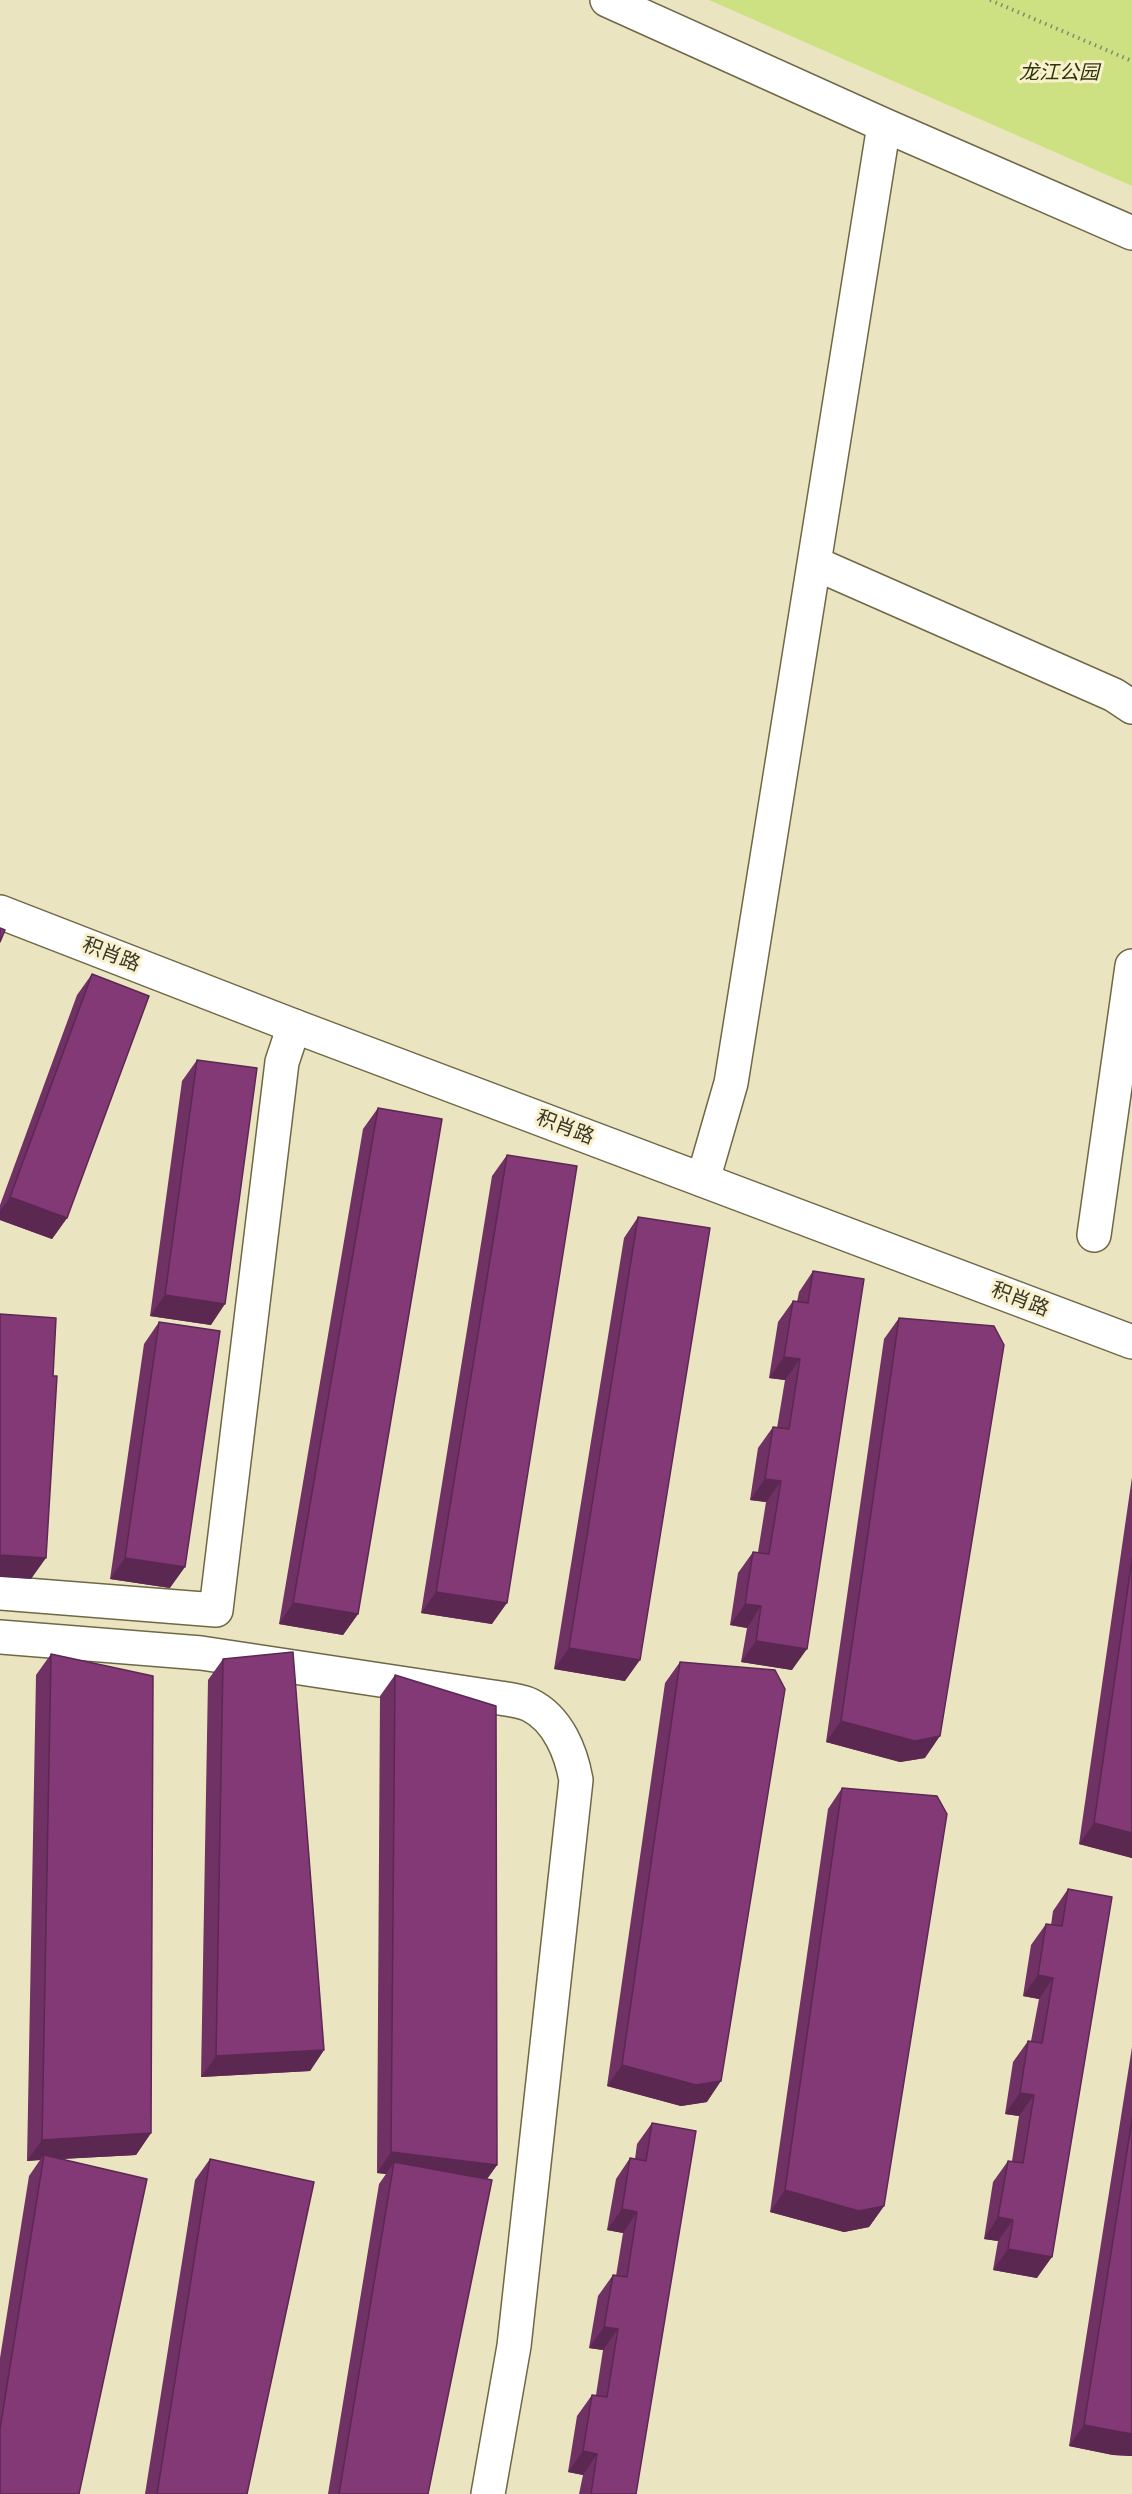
<!DOCTYPE html>
<html>
<head>
<meta charset="utf-8">
<style>
	body { margin:0 }
	canvas { display:block; background:#ebe4c0 }
</style>
</head>
<body>
<canvas width="1132" height="2494"></canvas>
<script>
const c = document.querySelector('canvas').getContext('2d');
c.lineJoin = 'round';
function fillPath(path, color) {
  c.fillStyle = color;
  c.fill(path, 'evenodd');
}
function stroke(path, color, width, dash) {
  c.strokeStyle = color;
  c.lineWidth = width;
  c.lineCap = dash ? 'butt' : 'round';
  c.setLineDash(dash || []);
  c.stroke(path);
}
function label(font, color, halo, rows, align = 'center') {
  c.font = font + ' "Zilla Slab","Noto Sans SC",serif';
  c.lineWidth = 6;
  c.setLineDash([]);
  c.textBaseline = 'middle';
  c.strokeStyle = halo;
  c.fillStyle = color;
  for (const [text, x, y, turn = 0] of rows) {
    c.save();
    c.translate(x, y);
    c.rotate((+turn || 0) * Math.PI / 180);
    c.textAlign = isNaN(turn) ? turn : align;
    if (halo) c.strokeText(text, 0, 0);
    c.fillText(text, 0, 0);
    c.restore();
  }
}
fillPath(new Path2D(`
	M 709,0 L 1132,0 L 1132,186 Z`), '#cde183');
const minor = new Path2D(`
	M 607,0 L 884,125 L 1132,233
	M 814,563 L 1114,695 L 1132,707
	M 703,1180 L 731,1083 L 884,125
	M 1094,1235 L 1132,966
	M 0,1593 L 216,1610 L 282,1062 L 294,1026
	M 0,1637 L 201,1653 L 493,1697 C 504,1699 520,1700 530,1705 C 558,1719 571,1752 576,1780 L 514,2346 L 488,2494`);
const tertiary = new Path2D(`
	M 0,912 L 294,1026 L 1132,1342`);
stroke(minor, '#6e6847', 36);
stroke(tertiary, '#6e6847', 36);
stroke(new Path2D(`
	M 990,0 L 1132,61`), '#8b876e', 4, [1.5, 4.5]);
stroke(minor, '#fff', 33);
stroke(tertiary, '#fff', 33);
fillPath(new Path2D(`
	M 92,974 L 67,1218 L 52,1239 L 0,1220 L 0,1205 L 77,995 Z
	M 197,1060 L 211,1325 L 150,1316 L 182,1081 Z
	M 378,1108 L 358,1614 L 343,1635 L 279,1624 L 363,1129 Z
	M 507,1155 L 492,1624 L 421,1613 L 492,1176 Z
	M 638,1217 L 625,1681 L 554,1669 L 624,1238 Z
	M 813,1271 L 792,1670 L 741,1662 L 747,1628 L 730,1625 L 738,1573 L 753,1552 L 758,1552 L 766,1502 L 750,1500 L 758,1448 L 773,1427 L 777,1428 L 785,1380 L 769,1378 L 778,1322 L 793,1301 L 797,1302 L 799,1292 Z
	M 899,1318 L 925,1758 L 900,1762 L 826,1742 L 884,1339 Z
	M 159,1322 L 170,1588 L 110,1579 L 144,1344 Z
	M 1132,1477 L 1132,1858 L 1079,1844 Z
	M 51,1654 L 151,2133 L 136,2155 L 60,2159 L 0,2494 L 0,2358 L 29,2176 L 40,2160 L 27,2161 L 36,1675 Z
	M 223,1659 L 324,2050 L 310,2071 L 201,2077 L 208,1680 Z
	M 680,1662 L 707,2102 L 681,2106 L 607,2086 L 665,1683 Z
	M 395,1675 L 497,2165 L 487,2179 L 428,2494 L 328,2494 L 379,2184 L 386,2174 L 377,2173 L 380,1696 Z
	M 842,1788 L 884,2206 L 869,2227 L 844,2232 L 770,2212 L 828,1809 Z
	M 1068,1889 L 1037,2278 L 993,2270 L 998,2241 L 984,2239 L 993,2182 L 1008,2161 L 1012,2161 L 1019,2116 L 1005,2114 L 1013,2062 L 1028,2041 L 1031,2041 L 1039,1999 L 1023,1996 L 1031,1945 L 1046,1924 L 1051,1925 L 1053,1911 Z
	M 1132,2047 L 1132,2456 L 1113,2455 L 1069,2446 Z
	M 652,2123 L 636,2494 L 579,2494 L 583,2475 L 568,2472 L 577,2416 L 592,2395 L 596,2395 L 603,2350 L 589,2348 L 598,2296 L 613,2275 L 616,2276 L 623,2233 L 607,2230 L 616,2179 L 630,2158 L 635,2159 L 637,2144 Z
	M 210,2159 L 247,2494 L 145,2494 L 195,2180 Z`), '#703165');
fillPath(new Path2D(`
	M 10,1197 L 67,1218 L 52,1239 L 0,1220 L 0,1211 Z
	M 165,1295 L 225,1304 L 211,1325 L 150,1316 Z
	M 784,1357 L 800,1359 L 785,1380 L 769,1378 Z
	M 765,1479 L 781,1481 L 766,1502 L 750,1500 Z
	M 0,1555 L 46,1558 L 31,1579 L 0,1577 Z
	M 125,1558 L 185,1567 L 170,1588 L 110,1579 Z
	M 436,1592 L 507,1603 L 492,1624 L 421,1613 Z
	M 293,1603 L 358,1614 L 343,1635 L 279,1624 Z
	M 745,1604 L 761,1606 L 747,1628 L 730,1625 Z
	M 756,1641 L 807,1649 L 792,1670 L 741,1662 Z
	M 569,1648 L 640,1660 L 625,1681 L 554,1669 Z
	M 841,1721 L 940,1736 L 925,1758 L 900,1762 L 826,1742 Z
	M 1094,1823 L 1132,1833 L 1132,1858 L 1079,1844 Z
	M 1038,1975 L 1053,1978 L 1039,1999 L 1023,1996 Z
	M 324,2050 L 310,2071 L 201,2077 L 216,2056 Z
	M 622,2065 L 721,2081 L 707,2102 L 681,2106 L 607,2086 Z
	M 1020,2093 L 1034,2095 L 1019,2116 L 1005,2114 Z
	M 151,2133 L 136,2155 L 43,2160 L 44,2155 L 40,2160 L 27,2161 L 42,2140 Z
	M 391,2152 L 497,2165 L 482,2186 L 394,2162 L 386,2174 L 377,2173 Z
	M 785,2190 L 884,2206 L 869,2227 L 844,2232 L 770,2212 Z
	M 622,2209 L 637,2212 L 623,2233 L 607,2230 Z
	M 998,2217 L 1013,2220 L 998,2241 L 984,2239 Z
	M 1008,2249 L 1052,2257 L 1037,2278 L 993,2270 Z
	M 604,2327 L 618,2329 L 603,2350 L 589,2348 Z
	M 1084,2425 L 1132,2434 L 1132,2456 L 1113,2455 L 1069,2446 Z
	M 583,2451 L 597,2454 L 583,2475 L 568,2472 Z`), '#5b2852');
const building = new Path2D(`
	M 0,928 L 5,930 L 0,942 Z
	M 92,974 L 149,996 L 67,1218 L 10,1197 Z
	M 197,1060 L 257,1068 L 225,1304 L 165,1295 Z
	M 378,1108 L 442,1119 L 358,1614 L 293,1603 Z
	M 507,1155 L 577,1166 L 507,1603 L 436,1592 Z
	M 638,1217 L 710,1228 L 640,1660 L 569,1648 Z
	M 813,1271 L 864,1279 L 807,1649 L 756,1641 L 761,1606 L 745,1604 L 753,1552 L 769,1554 L 781,1481 L 765,1479 L 773,1427 L 789,1429 L 800,1359 L 784,1357 L 793,1301 L 808,1303 Z
	M 0,1314 L 56,1318 L 53,1376 L 57,1376 L 46,1558 L 0,1555 Z
	M 899,1318 L 994,1326 L 1004,1345 L 940,1736 L 915,1741 L 841,1721 Z
	M 159,1322 L 220,1331 L 185,1567 L 125,1558 Z
	M 1132,1559 L 1132,1833 L 1094,1823 Z
	M 293,1652 L 324,2050 L 216,2056 L 223,1659 Z
	M 51,1654 L 153,1676 L 151,2133 L 42,2140 Z
	M 680,1662 L 775,1670 L 785,1689 L 721,2081 L 696,2085 L 622,2065 Z
	M 395,1675 L 496,1706 L 497,2165 L 391,2152 Z
	M 842,1788 L 937,1796 L 947,1814 L 884,2206 L 859,2211 L 785,2190 Z
	M 1068,1889 L 1112,1897 L 1052,2257 L 1008,2249 L 1013,2220 L 998,2217 L 1008,2161 L 1023,2163 L 1034,2095 L 1020,2093 L 1028,2041 L 1042,2043 L 1053,1978 L 1038,1975 L 1046,1924 L 1062,1926 Z
	M 1132,2119 L 1132,2434 L 1084,2425 Z
	M 652,2123 L 696,2131 L 636,2494 L 591,2494 L 597,2454 L 583,2451 L 592,2395 L 607,2397 L 618,2329 L 604,2327 L 613,2275 L 627,2277 L 637,2212 L 622,2209 L 630,2158 L 646,2161 Z
	M 44,2155 L 147,2179 L 79,2494 L 0,2494 L 0,2429 Z
	M 210,2159 L 314,2182 L 247,2494 L 157,2494 Z
	M 394,2162 L 492,2180 L 428,2494 L 339,2494 Z`);
fillPath(building, '#823975');
stroke(building, '#5b2852', 1.5);
label('italic 20px', '#2e350b', '#f9f1cd', [
	["龙江公园",1059,73]
]);
label('20px', '#393728', '#f9f1cd', [
	["积肖路",111,955,21],
	["积肖路",565,1128,21],
	["积肖路",1020,1300,21]
]);
</script>
</body>
</html>
